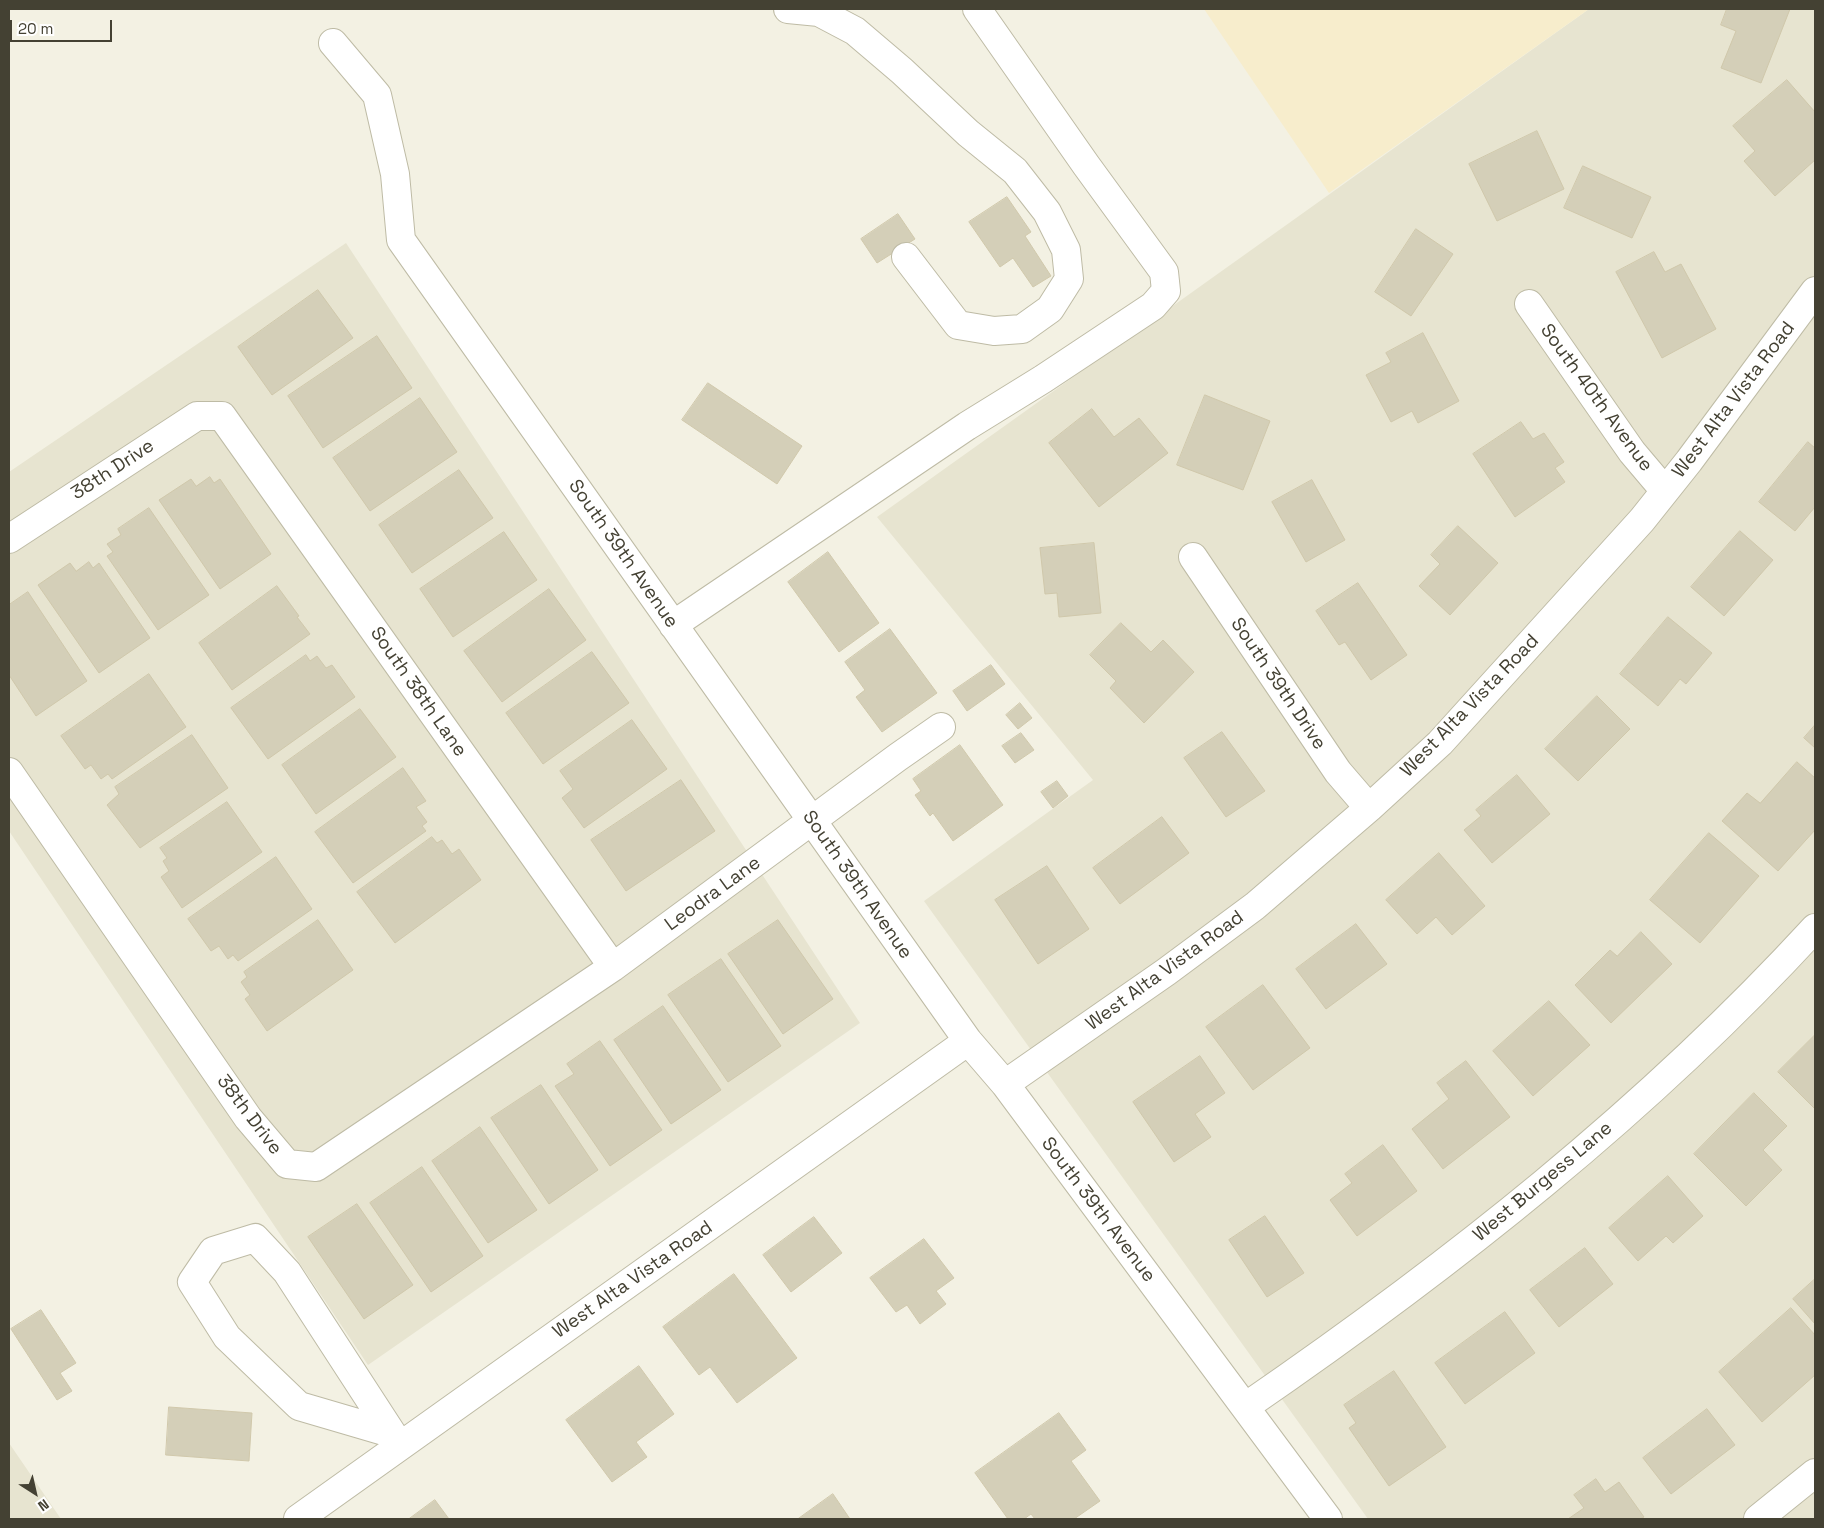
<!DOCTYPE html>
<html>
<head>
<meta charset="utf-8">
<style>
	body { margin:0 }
	#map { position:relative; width:1824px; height:1528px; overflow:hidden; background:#f3f1e3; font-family:"Space Grotesk",sans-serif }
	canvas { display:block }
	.frame { position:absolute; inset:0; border:10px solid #444133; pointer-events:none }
	.north { position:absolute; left:10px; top:1468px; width:50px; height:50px; -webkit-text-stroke:4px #fff; paint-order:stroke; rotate:145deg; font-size:14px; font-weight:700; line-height:20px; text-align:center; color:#444133 }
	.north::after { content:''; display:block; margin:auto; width:18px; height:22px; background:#444133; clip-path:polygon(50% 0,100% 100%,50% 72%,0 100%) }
	.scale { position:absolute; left:10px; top:20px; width:102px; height:22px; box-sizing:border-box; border:2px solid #444133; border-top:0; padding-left:6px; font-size:15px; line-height:18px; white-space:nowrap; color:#444133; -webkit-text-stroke:4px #fff; paint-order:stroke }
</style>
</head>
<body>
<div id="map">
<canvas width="1824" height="1528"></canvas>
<div class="frame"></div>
<div class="north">N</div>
<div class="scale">20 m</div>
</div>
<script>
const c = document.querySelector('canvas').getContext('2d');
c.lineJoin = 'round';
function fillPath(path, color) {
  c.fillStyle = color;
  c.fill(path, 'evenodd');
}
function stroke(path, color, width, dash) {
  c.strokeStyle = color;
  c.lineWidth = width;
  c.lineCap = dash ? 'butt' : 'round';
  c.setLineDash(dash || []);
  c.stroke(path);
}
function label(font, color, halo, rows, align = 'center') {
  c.font = font + ' "Space Grotesk",sans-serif';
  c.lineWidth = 4;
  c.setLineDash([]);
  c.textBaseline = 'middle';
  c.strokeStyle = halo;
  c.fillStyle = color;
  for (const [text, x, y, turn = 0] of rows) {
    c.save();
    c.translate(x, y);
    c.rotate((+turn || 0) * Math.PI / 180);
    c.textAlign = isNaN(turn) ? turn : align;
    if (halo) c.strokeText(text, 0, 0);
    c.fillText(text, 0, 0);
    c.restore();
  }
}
fillPath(new Path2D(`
	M 1589,9 L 1815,9 L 1815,1519 L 1368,1519 L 924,901 L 1093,780 L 877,517 Z
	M 346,243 L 860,1023 L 368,1365 L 9,831 L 9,472 Z
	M 9,1443 L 61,1519 L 9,1519 Z`), '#e7e4d0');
fillPath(new Path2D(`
	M 1204,9 L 1589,9 L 1329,193 Z`), '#f7edcc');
const building = new Path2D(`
	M 1727,9 L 1790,9 L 1761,83 L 1721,68 L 1736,31 L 1721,25 Z
	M 1787,80 L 1815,112 L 1815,160 L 1775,196 L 1744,161 L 1755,151 L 1733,126 Z
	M 1537,131 L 1564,189 L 1497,221 L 1469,164 Z
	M 1583,166 L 1651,197 L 1632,238 L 1564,208 Z
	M 1007,197 L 1031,232 L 1025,236 L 1051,276 L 1033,287 L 1013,258 L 1000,267 L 969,222 Z
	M 898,214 L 915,239 L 877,263 L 861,239 Z
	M 1416,229 L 1453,254 L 1411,316 L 1375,292 Z
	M 1654,252 L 1665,272 L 1681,264 L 1716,329 L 1662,358 L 1616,272 Z
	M 318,290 L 353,338 L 272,395 L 238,347 Z
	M 1423,333 L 1459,401 L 1418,423 L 1412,411 L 1391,422 L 1366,375 L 1391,362 L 1386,353 Z
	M 377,336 L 412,388 L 323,448 L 288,396 Z
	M 708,383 L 802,446 L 777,484 L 682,420 Z
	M 1205,395 L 1270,421 L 1243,490 L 1177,465 Z
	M 420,398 L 457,452 L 370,511 L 333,458 Z
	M 1092,409 L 1114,437 L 1139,418 L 1168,453 L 1099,507 L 1049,443 Z
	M 1521,422 L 1533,439 L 1544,433 L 1564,462 L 1555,468 L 1565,482 L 1515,517 L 1473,454 Z
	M 1808,442 L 1815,448 L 1815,507 L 1795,531 L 1759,502 Z
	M 459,470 L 493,518 L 412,573 L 379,525 Z
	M 210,477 L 214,483 L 220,479 L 271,554 L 220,589 L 159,500 L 191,479 L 196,486 Z
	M 1312,480 L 1345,540 L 1306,562 L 1272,502 Z
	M 149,508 L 209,595 L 158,630 L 107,556 L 113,552 L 107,544 L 121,535 L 118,529 Z
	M 1458,526 L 1498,563 L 1450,615 L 1419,586 L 1440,564 L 1431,555 Z
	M 1740,531 L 1773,560 L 1724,616 L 1691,587 Z
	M 504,532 L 537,580 L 453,637 L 420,589 Z
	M 1094,543 L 1101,613 L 1059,617 L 1057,593 L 1045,594 L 1040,548 Z
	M 828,552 L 879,623 L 839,652 L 788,582 Z
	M 89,562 L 93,568 L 99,563 L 150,638 L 99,673 L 38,585 L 70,563 L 76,571 Z
	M 1358,583 L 1407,655 L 1371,680 L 1345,642 L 1339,645 L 1316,611 Z
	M 277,586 L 299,616 L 297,617 L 310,634 L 232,690 L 199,643 Z
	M 549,589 L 586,640 L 502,702 L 464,651 Z
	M 28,592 L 87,681 L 36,716 L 9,675 L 9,605 Z
	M 1668,617 L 1712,653 L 1686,684 L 1680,679 L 1658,706 L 1620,674 Z
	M 1121,623 L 1151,652 L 1163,640 L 1194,672 L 1144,723 L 1110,688 L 1116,681 L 1090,655 Z
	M 890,629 L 937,693 L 882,732 L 856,697 L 865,690 L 845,662 Z
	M 592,652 L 629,703 L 543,764 L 506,713 Z
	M 306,655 L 310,661 L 317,656 L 326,668 L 332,665 L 355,697 L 268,759 L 231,708 Z
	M 991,665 L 1005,684 L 967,711 L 953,691 Z
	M 149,674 L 186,727 L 112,779 L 108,774 L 101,779 L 91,765 L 85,769 L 61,736 Z
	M 1597,696 L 1630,729 L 1578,781 L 1545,749 Z
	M 1020,703 L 1032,718 L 1018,729 L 1006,715 Z
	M 360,709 L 396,757 L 316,814 L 282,765 Z
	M 632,720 L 667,769 L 584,828 L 562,798 L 573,789 L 560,771 Z
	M 1815,725 L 1815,748 L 1804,738 Z
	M 1222,732 L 1265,791 L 1226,817 L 1184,758 Z
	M 1021,733 L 1034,750 L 1015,763 L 1002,746 Z
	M 192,735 L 228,788 L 140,848 L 107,805 L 119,794 L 115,787 Z
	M 960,745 L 1003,805 L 953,841 L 933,813 L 930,816 L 915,795 L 921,791 L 913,779 Z
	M 1797,762 L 1815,778 L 1815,830 L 1778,871 L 1722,821 L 1747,793 L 1760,803 Z
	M 403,768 L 426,801 L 416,807 L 427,822 L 422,826 L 426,831 L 353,883 L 315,832 Z
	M 1517,775 L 1550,814 L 1492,863 L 1464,830 L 1481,816 L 1476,810 Z
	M 681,780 L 715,831 L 626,891 L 591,840 Z
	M 1057,781 L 1068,796 L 1053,808 L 1041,792 Z
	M 227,802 L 262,852 L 182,908 L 161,877 L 169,871 L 163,861 L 167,858 L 160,848 Z
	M 1162,817 L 1189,853 L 1120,904 L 1093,868 Z
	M 1709,833 L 1759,876 L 1700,943 L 1650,900 Z
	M 432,837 L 437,843 L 442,840 L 452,854 L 459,849 L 481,880 L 395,943 L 357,892 Z
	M 1439,853 L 1485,906 L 1452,935 L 1436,917 L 1417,934 L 1386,900 Z
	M 276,857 L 312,909 L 238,961 L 233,955 L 228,959 L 219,946 L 211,951 L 188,919 Z
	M 1047,866 L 1089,929 L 1038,964 L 995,900 Z
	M 318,920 L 353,970 L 267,1031 L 245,999 L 250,995 L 241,982 L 247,977 L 244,972 Z
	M 778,920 L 833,999 L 783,1034 L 728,954 Z
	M 1356,924 L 1387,964 L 1326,1009 L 1296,969 Z
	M 1641,932 L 1672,964 L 1611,1023 L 1575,985 L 1610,950 L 1617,956 Z
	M 721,959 L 781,1046 L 728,1082 L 668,995 Z
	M 1263,985 L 1310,1048 L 1253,1090 L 1206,1027 Z
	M 1549,1001 L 1590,1045 L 1533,1096 L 1493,1051 Z
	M 663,1006 L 721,1090 L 671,1124 L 614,1040 Z
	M 1815,1035 L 1815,1109 L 1778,1072 Z
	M 600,1041 L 662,1130 L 610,1166 L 555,1086 L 574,1074 L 567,1064 Z
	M 1200,1056 L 1225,1093 L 1195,1114 L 1211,1137 L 1174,1162 L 1133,1102 Z
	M 1466,1061 L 1510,1117 L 1443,1169 L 1412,1129 L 1449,1099 L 1437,1083 Z
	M 541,1085 L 598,1170 L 549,1204 L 491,1118 Z
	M 1754,1093 L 1787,1126 L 1763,1150 L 1782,1170 L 1746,1206 L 1694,1154 Z
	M 480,1127 L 537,1210 L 488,1243 L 432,1161 Z
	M 1383,1145 L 1417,1191 L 1357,1236 L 1330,1200 L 1352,1183 L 1345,1174 Z
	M 422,1167 L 483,1256 L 431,1292 L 370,1203 Z
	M 1668,1176 L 1703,1216 L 1673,1243 L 1666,1236 L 1638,1261 L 1609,1228 Z
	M 357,1204 L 413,1285 L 364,1319 L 308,1237 Z
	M 1265,1216 L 1304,1273 L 1267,1297 L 1229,1240 Z
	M 814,1217 L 842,1253 L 791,1292 L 763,1255 Z
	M 924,1239 L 954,1278 L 936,1291 L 946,1304 L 920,1324 L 907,1305 L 896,1312 L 870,1278 Z
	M 1585,1248 L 1613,1284 L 1559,1327 L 1530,1290 Z
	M 734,1274 L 797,1358 L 737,1403 L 710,1367 L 699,1375 L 663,1327 Z
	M 1815,1279 L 1815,1324 L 1793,1299 Z
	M 1791,1308 L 1815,1335 L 1815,1375 L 1762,1422 L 1719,1372 Z
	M 41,1310 L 76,1363 L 60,1373 L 72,1391 L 57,1400 L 11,1329 Z
	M 1505,1312 L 1535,1353 L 1465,1404 L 1435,1363 Z
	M 639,1366 L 674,1414 L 636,1442 L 647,1457 L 612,1482 L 566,1420 Z
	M 1394,1371 L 1446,1447 L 1389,1486 L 1349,1428 L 1356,1423 L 1344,1405 Z
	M 169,1407 L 252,1413 L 249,1461 L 166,1455 Z
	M 1707,1409 L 1735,1445 L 1671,1494 L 1643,1458 Z
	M 1059,1413 L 1086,1450 L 1071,1461 L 1100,1501 L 1074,1519 L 1035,1519 L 1031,1514 L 1024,1519 L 1008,1519 L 975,1473 Z
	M 1596,1479 L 1605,1492 L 1619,1482 L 1644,1517 L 1640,1519 L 1568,1519 L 1584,1508 L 1574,1495 Z
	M 833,1494 L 850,1519 L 798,1519 Z
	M 435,1500 L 449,1519 L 409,1519 Z`);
fillPath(building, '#d4cfb8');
stroke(building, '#d0c8ab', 1);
const minor = new Path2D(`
	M 788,9 L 819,12 L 855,31 L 902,71 L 968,133 L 1015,171 L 1047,212 L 1066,250 L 1069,279 L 1050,309 L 1022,329 L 994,331 L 958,325 L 906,257
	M 333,43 L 377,95 L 395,174 L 401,240 L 968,1041 L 1005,1084 L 1328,1519
	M 1529,304 L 1632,452 L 1665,491
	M 9,539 L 197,416 L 222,416 L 613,967
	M 1193,557 L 1338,772 L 1369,808
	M 673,625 L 967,426 L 1043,379 L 1153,306 L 1166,291 L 1164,272 L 1086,165 L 977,9
	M 9,772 L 248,1118 L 287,1164 L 316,1167 L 613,967 L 898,757 L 941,727
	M 1005,1084 L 1166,972 L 1255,906 L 1369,808 L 1440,743 L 1642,520 L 1689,461 L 1815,291
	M 1245,1407 C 1450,1266 1647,1111 1815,928
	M 391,1433 L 299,1406 L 227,1337 L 192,1282 L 213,1251 L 255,1238 L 287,1272 L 400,1446
	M 298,1519 L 968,1041
	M 1758,1519 L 1815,1473`);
stroke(minor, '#bebba5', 30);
stroke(minor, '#fff', 28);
label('19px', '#444133', '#fff', [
	["South 40th Avenue",1596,398,54],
	["West Alta Vista Road",1734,400,-53],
	["38th Drive",113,470,-33],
	["South 39th Avenue",623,554,55],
	["South 39th Drive",1278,684,56],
	["South 38th Lane",418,692,55],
	["West Alta Vista Road",1470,706,-46],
	["South 39th Avenue",857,885,55],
	["Leodra Lane",713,894,-36],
	["West Alta Vista Road",1165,971,-36],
	["38th Drive",249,1115,53],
	["West Burgess Lane",1543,1182,-40],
	["South 39th Avenue",1098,1210,53],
	["West Alta Vista Road",633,1280,-35]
]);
</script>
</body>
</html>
